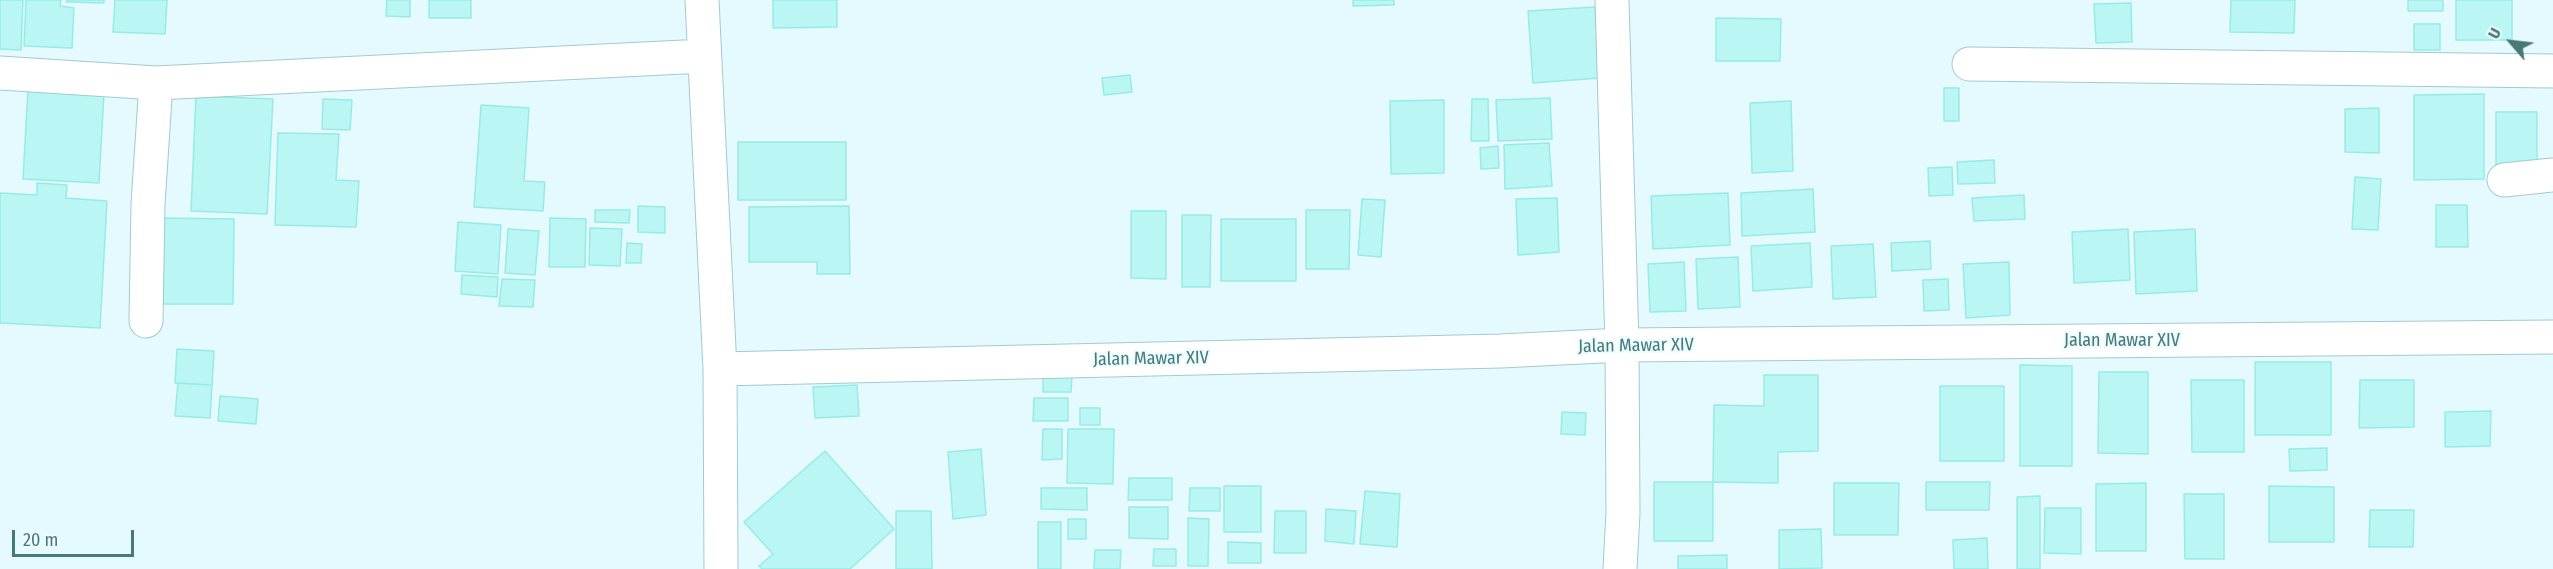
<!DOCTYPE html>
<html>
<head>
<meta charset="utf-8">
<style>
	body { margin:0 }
	#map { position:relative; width:2553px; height:569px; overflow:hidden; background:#e4fafe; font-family:"Fira Sans Condensed",sans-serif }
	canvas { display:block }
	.north { position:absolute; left:2481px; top:12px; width:60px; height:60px; -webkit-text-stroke:4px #ecfcff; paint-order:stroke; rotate:298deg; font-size:16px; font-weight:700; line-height:24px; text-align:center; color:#477976 }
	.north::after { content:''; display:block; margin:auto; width:21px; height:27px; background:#477976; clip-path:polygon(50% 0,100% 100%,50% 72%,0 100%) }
	.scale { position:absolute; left:12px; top:530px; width:122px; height:27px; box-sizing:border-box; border:3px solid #477976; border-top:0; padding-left:8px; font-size:18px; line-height:21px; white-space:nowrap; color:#477976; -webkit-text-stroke:4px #ecfcff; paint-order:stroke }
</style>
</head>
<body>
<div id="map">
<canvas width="2553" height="569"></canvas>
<div class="north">U</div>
<div class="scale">20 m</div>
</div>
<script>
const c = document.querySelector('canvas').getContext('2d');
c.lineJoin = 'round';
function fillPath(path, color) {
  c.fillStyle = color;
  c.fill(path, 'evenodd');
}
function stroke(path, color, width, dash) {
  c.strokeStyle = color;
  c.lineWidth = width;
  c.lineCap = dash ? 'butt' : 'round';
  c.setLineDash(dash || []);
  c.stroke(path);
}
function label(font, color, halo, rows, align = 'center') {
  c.font = font + ' "Fira Sans Condensed",sans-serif';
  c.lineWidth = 4.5;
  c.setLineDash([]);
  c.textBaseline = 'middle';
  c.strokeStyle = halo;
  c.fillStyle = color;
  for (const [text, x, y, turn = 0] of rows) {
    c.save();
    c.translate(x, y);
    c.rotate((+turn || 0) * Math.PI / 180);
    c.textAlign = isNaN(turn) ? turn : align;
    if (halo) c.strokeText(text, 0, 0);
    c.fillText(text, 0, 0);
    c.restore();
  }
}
const building = new Path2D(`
	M 0,0 L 23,0 L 21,50 L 0,49 Z
	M 26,0 L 61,0 L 60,6 L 74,8 L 72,48 L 24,46 Z
	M 67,0 L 104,0 L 104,3 L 66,2 Z
	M 115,0 L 167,0 L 165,34 L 113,32 Z
	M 387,0 L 410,0 L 410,17 L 386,16 Z
	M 429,0 L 471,0 L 471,18 L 429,18 Z
	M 773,0 L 837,0 L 837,27 L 773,28 Z
	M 1353,0 L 1394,0 L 1394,5 L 1353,6 Z
	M 2231,0 L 2295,0 L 2294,33 L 2230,32 Z
	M 2408,0 L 2443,0 L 2443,11 L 2408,11 Z
	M 2456,0 L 2512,0 L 2512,40 L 2456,40 Z
	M 2131,3 L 2132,42 L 2096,43 L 2094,4 Z
	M 1595,7 L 1600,78 L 1533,83 L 1528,11 Z
	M 1716,18 L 1781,19 L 1780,61 L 1716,61 Z
	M 2414,24 L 2440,24 L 2440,50 L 2414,50 Z
	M 1130,75 L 1132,92 L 1104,95 L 1102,78 Z
	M 1944,88 L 1959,88 L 1959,121 L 1944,121 Z
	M 28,89 L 104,93 L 99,183 L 23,179 Z
	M 2484,94 L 2484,179 L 2414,180 L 2414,95 Z
	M 196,96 L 273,99 L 267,214 L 191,211 Z
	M 1550,98 L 1552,139 L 1498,141 L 1496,100 Z
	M 323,99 L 352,100 L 350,130 L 322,129 Z
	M 1472,99 L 1488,99 L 1489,141 L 1471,141 Z
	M 1444,100 L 1444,173 L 1391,174 L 1390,101 Z
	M 1791,101 L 1793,171 L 1752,173 L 1750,103 Z
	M 481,105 L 529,108 L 524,181 L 545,182 L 543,211 L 474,207 Z
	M 2379,108 L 2379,153 L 2345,152 L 2345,109 Z
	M 2496,112 L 2537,112 L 2537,166 L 2496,167 Z
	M 278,133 L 339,134 L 336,180 L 359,181 L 356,227 L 275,225 Z
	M 738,142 L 846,142 L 846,200 L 738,200 Z
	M 1549,143 L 1552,186 L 1505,189 L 1504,145 Z
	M 1498,146 L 1499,168 L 1481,169 L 1480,148 Z
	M 1994,160 L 1995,183 L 1958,184 L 1957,162 Z
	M 1952,167 L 1953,195 L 1929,196 L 1928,168 Z
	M 2355,177 L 2381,179 L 2378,230 L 2352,229 Z
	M 37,183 L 67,185 L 66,198 L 107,201 L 100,328 L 0,323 L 0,193 L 37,195 Z
	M 1813,189 L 1815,232 L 1742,236 L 1741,193 Z
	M 1728,193 L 1730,245 L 1653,249 L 1651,196 Z
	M 2024,195 L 2025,219 L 1974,221 L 1972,198 Z
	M 1557,198 L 1559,252 L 1518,255 L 1516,199 Z
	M 1362,199 L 1385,200 L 1381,257 L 1358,255 Z
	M 2436,205 L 2467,205 L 2468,247 L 2436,247 Z
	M 638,206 L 665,207 L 665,233 L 638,232 Z
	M 849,206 L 850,274 L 817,274 L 817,262 L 749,262 L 749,207 Z
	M 595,210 L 630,210 L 629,223 L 595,222 Z
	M 1306,210 L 1350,210 L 1349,269 L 1306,269 Z
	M 1131,211 L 1166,211 L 1166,279 L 1131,278 Z
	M 1182,215 L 1211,215 L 1210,287 L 1182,287 Z
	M 164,218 L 234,219 L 233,304 L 163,304 Z
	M 550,218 L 586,219 L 585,267 L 549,267 Z
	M 1221,219 L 1296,219 L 1296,281 L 1221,281 Z
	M 458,222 L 501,225 L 498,274 L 455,271 Z
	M 590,228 L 622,229 L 620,266 L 589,265 Z
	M 508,229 L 539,231 L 535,275 L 505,273 Z
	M 2128,229 L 2130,280 L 2074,283 L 2072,232 Z
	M 2195,229 L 2197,291 L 2136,294 L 2134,232 Z
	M 1930,241 L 1931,269 L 1892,271 L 1891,243 Z
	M 627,243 L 642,244 L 641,263 L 626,263 Z
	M 1810,243 L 1812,287 L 1753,291 L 1751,246 Z
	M 1873,244 L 1876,297 L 1833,299 L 1831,246 Z
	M 1738,257 L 1740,307 L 1698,309 L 1696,259 Z
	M 1684,262 L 1686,311 L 1650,312 L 1648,264 Z
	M 2009,262 L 2010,315 L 1966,318 L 1963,264 Z
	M 462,275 L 498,277 L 497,297 L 461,294 Z
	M 502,279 L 535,280 L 533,307 L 499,306 Z
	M 1948,279 L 1949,310 L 1924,311 L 1923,280 Z
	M 177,349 L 214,351 L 212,385 L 175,383 Z
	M 2255,362 L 2331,362 L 2331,435 L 2255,435 Z
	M 2020,365 L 2072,366 L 2072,466 L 2020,466 Z
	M 2099,372 L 2148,372 L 2148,454 L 2098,453 Z
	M 1764,375 L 1818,375 L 1818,451 L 1778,452 L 1778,483 L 1713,482 L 1714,405 L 1764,406 Z
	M 1043,376 L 1072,376 L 1071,392 L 1043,392 Z
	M 2191,380 L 2244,380 L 2244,452 L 2192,452 Z
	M 2360,380 L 2414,380 L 2414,427 L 2359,428 Z
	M 178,383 L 212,385 L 210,418 L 175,416 Z
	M 857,385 L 859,416 L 815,418 L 813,387 Z
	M 1940,386 L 2004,386 L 2004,461 L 1940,461 Z
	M 220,396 L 258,399 L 256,424 L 218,421 Z
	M 1034,398 L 1068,398 L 1068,421 L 1033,421 Z
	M 1080,408 L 1100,408 L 1100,425 L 1080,425 Z
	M 2491,411 L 2490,446 L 2445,447 L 2445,412 Z
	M 1562,412 L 1586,413 L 1585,435 L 1561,434 Z
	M 1043,429 L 1062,429 L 1062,459 L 1042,460 Z
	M 1068,429 L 1114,429 L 1113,484 L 1067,483 Z
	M 2327,448 L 2327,470 L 2290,471 L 2289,449 Z
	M 981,449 L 986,515 L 953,519 L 948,452 Z
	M 825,451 L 894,529 L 850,569 L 762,569 L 759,566 L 773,554 L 744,522 Z
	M 1129,478 L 1172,478 L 1172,500 L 1128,500 Z
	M 1654,482 L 1713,482 L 1713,541 L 1654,541 Z
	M 1926,482 L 1990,482 L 1989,510 L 1926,510 Z
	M 1834,483 L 1899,483 L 1898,535 L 1834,535 Z
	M 2146,483 L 2146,551 L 2096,551 L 2096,484 Z
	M 1224,486 L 1261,486 L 1261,532 L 1224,532 Z
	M 2269,486 L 2334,487 L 2334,542 L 2269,542 Z
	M 1041,488 L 1087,488 L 1087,510 L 1041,509 Z
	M 1190,488 L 1220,488 L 1220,511 L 1189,511 Z
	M 1365,491 L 1400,494 L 1397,547 L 1360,544 Z
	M 2184,494 L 2224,494 L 2224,559 L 2185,559 Z
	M 2040,496 L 2040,569 L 2017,569 L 2017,497 Z
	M 1129,507 L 1168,507 L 1168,539 L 1129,538 Z
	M 2045,508 L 2081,508 L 2081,554 L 2044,553 Z
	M 1326,509 L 1356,511 L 1354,544 L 1325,541 Z
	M 2370,510 L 2414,510 L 2413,547 L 2369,547 Z
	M 896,511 L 931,511 L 932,569 L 896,569 Z
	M 1275,511 L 1306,511 L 1306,553 L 1274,553 Z
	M 1188,518 L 1209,519 L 1208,566 L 1188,566 Z
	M 1068,519 L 1086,519 L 1086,539 L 1068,539 Z
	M 1038,522 L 1061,522 L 1061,569 L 1038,569 Z
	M 1821,529 L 1822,568 L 1779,569 L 1779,530 Z
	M 1987,538 L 1988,569 L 1954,569 L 1953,540 Z
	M 1228,542 L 1261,543 L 1261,563 L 1228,563 Z
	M 1154,549 L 1176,549 L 1176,566 L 1153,566 Z
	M 1095,550 L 1121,550 L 1120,569 L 1094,569 Z
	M 1727,555 L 1727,569 L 1678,569 L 1678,556 Z`);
fillPath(building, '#b9f6f4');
stroke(building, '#97ebe6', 1.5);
const minor = new Path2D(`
	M 702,0 L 720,369 L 721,569
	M 1612,0 L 1622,345 L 1623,513 L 1620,569
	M 1969,64 L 2553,71
	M 0,73 L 156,83 L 704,56
	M 2504,180 L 2553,175
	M 146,321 L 148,204 L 156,83
	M 720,369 L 1501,351 L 1622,345 L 2553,337`);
stroke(minor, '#a3cbcb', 35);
stroke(minor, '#fff', 33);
label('18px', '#477976', '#ecfcff', [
	["Jalan Mawar XIV",2122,341],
	["Jalan Mawar XIV",1636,346,-1],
	["Jalan Mawar XIV",1151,359,-1]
]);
</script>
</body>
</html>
